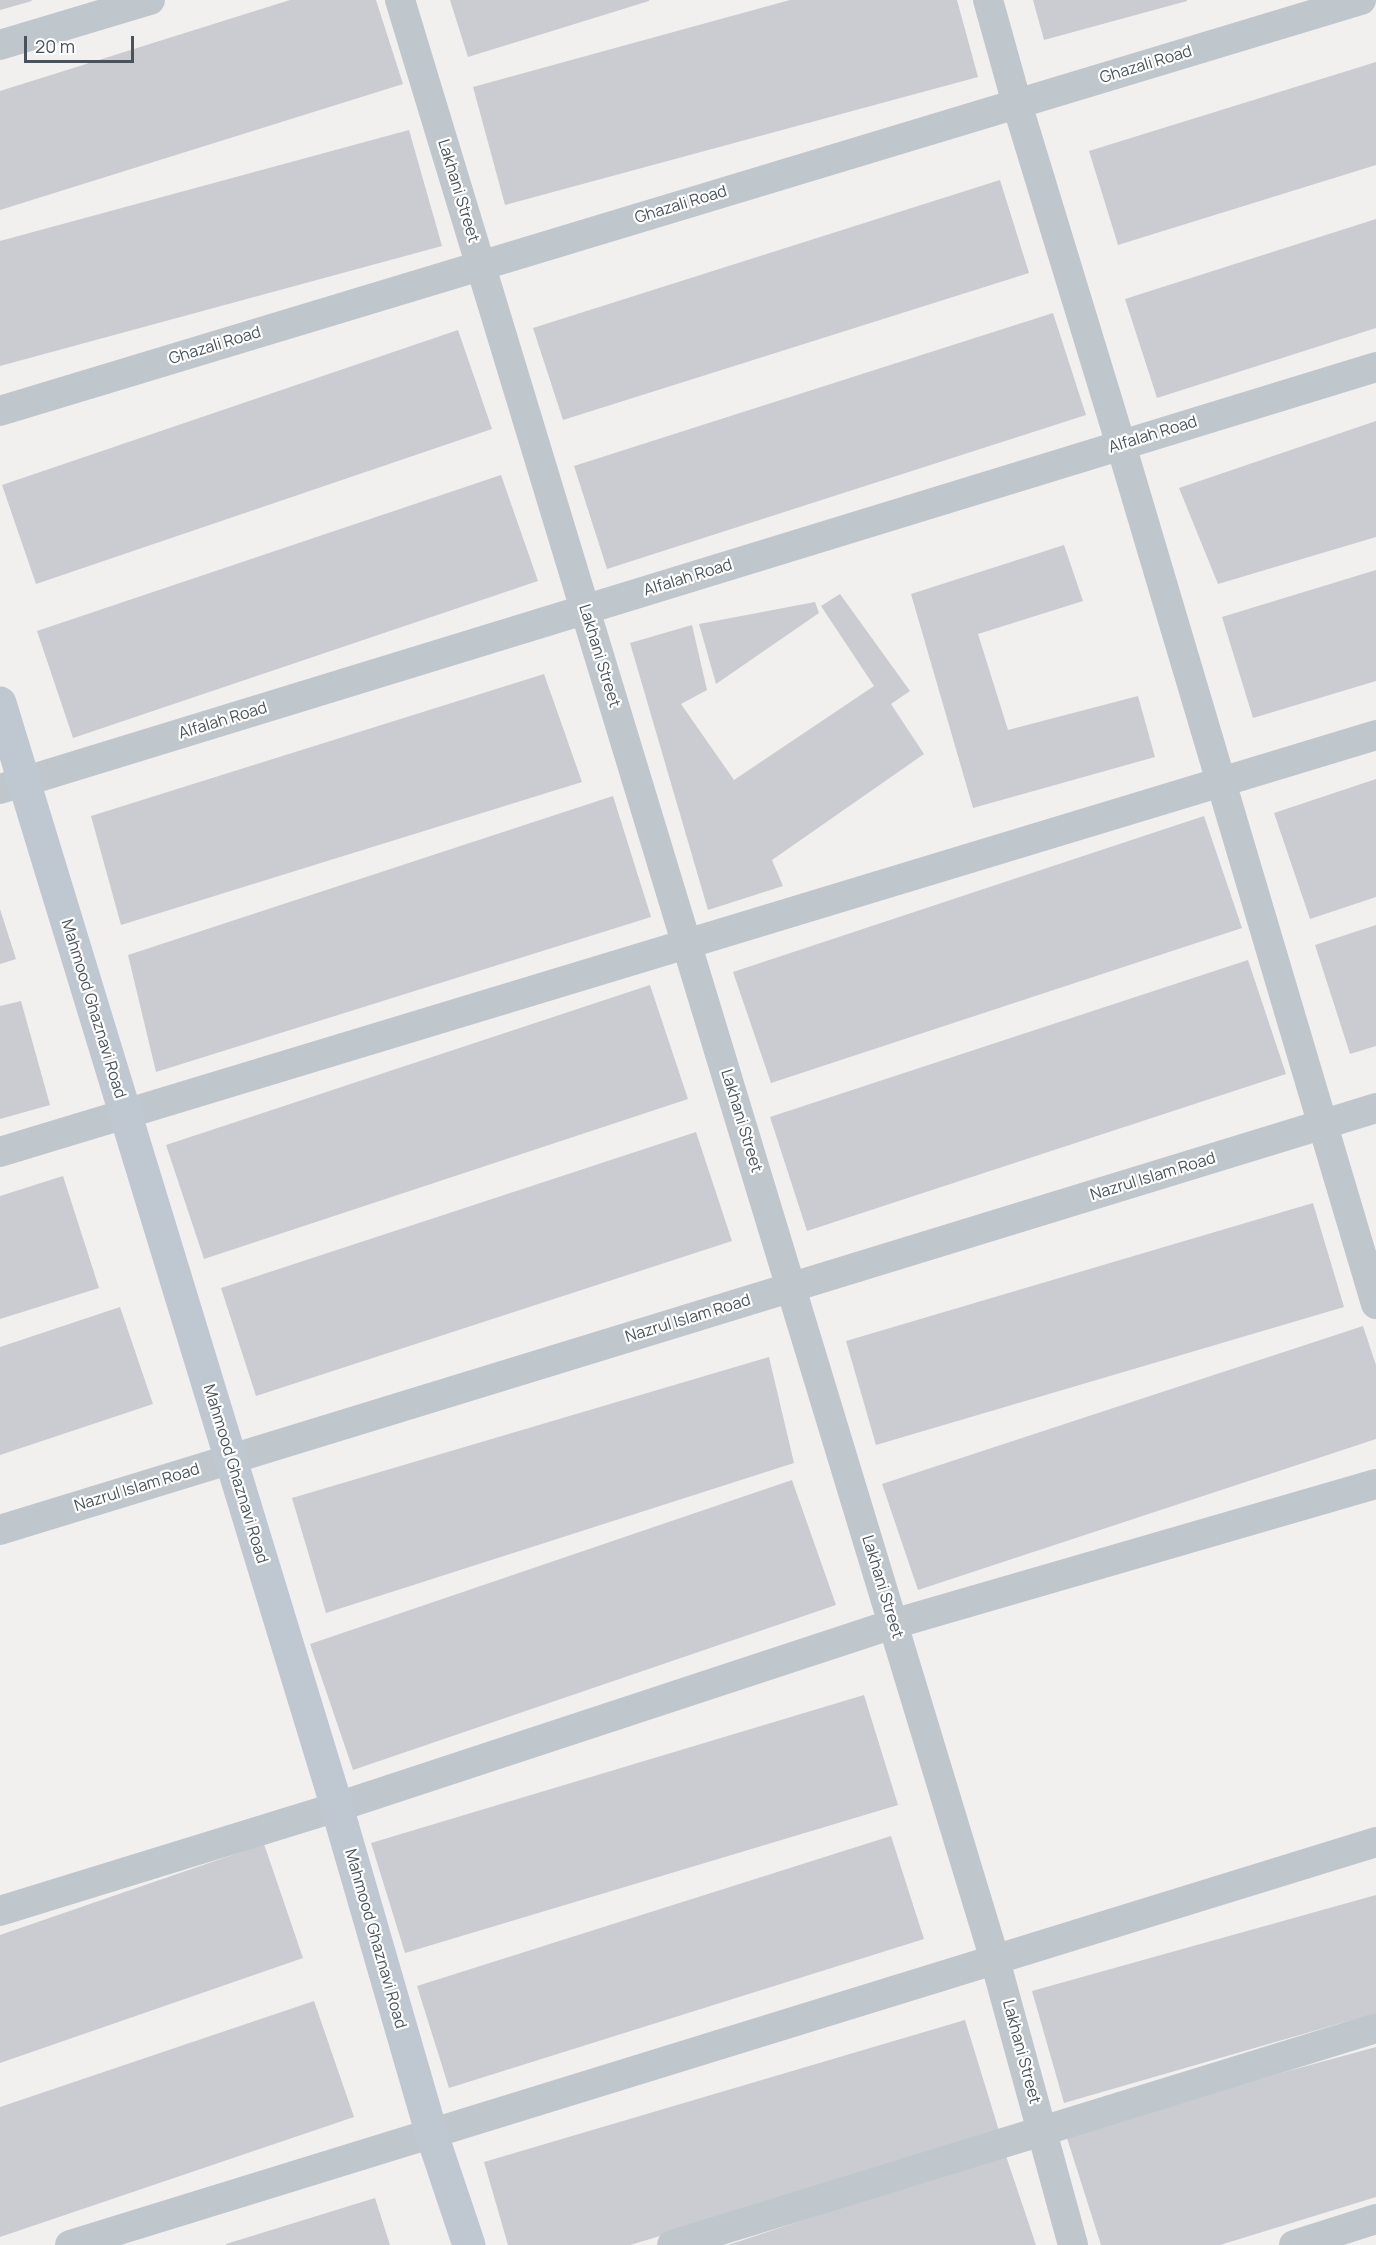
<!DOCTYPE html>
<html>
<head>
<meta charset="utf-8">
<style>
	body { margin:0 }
	#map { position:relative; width:1376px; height:2245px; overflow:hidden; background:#f2efef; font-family:Manrope,sans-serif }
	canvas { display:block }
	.scale { position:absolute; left:24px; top:36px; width:110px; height:27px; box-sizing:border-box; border:3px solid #49535b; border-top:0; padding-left:8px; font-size:18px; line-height:21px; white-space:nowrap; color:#49535b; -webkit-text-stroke:4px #fff; paint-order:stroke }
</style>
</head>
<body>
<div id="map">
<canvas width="1376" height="2245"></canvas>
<div class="scale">20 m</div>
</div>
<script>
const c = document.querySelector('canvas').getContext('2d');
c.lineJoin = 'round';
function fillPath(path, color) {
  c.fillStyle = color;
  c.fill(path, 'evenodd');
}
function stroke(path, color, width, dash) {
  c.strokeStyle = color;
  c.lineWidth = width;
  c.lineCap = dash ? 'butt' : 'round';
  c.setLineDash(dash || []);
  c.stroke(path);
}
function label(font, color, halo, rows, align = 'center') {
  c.font = font + ' Manrope,sans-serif';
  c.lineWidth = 4.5;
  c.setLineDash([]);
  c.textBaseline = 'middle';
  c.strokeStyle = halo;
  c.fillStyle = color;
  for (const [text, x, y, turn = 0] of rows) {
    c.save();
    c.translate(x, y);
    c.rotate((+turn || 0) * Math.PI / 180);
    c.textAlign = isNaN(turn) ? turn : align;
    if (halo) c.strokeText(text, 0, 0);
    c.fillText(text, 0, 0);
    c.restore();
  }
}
fillPath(new Path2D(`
	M 0,0 L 31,0 L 32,1 L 0,10 Z
	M 290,0 L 376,0 L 403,84 L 0,210 L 0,91 Z
	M 450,0 L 649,0 L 649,1 L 468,57 Z
	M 790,0 L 957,0 L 978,77 L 505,205 L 473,87 Z
	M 1033,0 L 1187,0 L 1187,1 L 1044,40 Z
	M 1376,62 L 1376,165 L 1118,245 L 1089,151 Z
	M 409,130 L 442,246 L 0,366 L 0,241 Z
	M 1000,180 L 1029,273 L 563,420 L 533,328 Z
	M 1376,219 L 1376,328 L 1157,398 L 1125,299 Z
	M 1053,313 L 1086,415 L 607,569 L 574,466 Z
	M 458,330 L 492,429 L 36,584 L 2,485 Z
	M 1376,421 L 1376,537 L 1218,584 L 1179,488 Z
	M 501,475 L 538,581 L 73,738 L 37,631 Z
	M 1064,545 L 1083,601 L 978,634 L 1008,730 L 1138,696 L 1155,757 L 973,808 L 911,594 Z
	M 1376,570 L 1376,681 L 1253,718 L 1222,617 Z
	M 840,594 L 910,691 L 891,704 L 924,754 L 772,860 L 783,886 L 708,910 L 630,643 L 692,625 L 707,690 L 681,704 L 734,780 L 874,686 L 821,606 Z
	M 815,602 L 819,613 L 716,684 L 699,624 Z
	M 544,674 L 582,782 L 121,925 L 91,816 Z
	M 1376,779 L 1376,897 L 1310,919 L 1274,813 Z
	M 613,796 L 651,917 L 156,1072 L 128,955 Z
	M 1204,816 L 1242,928 L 771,1083 L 733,972 Z
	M 0,909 L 16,959 L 0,964 Z
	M 1376,925 L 1376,1046 L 1350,1054 L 1315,945 Z
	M 1248,960 L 1286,1074 L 807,1231 L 770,1117 Z
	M 650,985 L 688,1099 L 204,1259 L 166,1145 Z
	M 21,1001 L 50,1105 L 0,1119 L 0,1006 Z
	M 696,1132 L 732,1241 L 256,1396 L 221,1288 Z
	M 63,1176 L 99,1288 L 0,1319 L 0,1196 Z
	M 1313,1203 L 1344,1307 L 876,1445 L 846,1341 Z
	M 120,1307 L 153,1404 L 0,1455 L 0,1347 Z
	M 1363,1326 L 1376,1365 L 1376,1439 L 918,1590 L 882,1484 Z
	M 769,1357 L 794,1463 L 326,1613 L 292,1498 Z
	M 792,1480 L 836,1605 L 353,1770 L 310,1644 Z
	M 864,1695 L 898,1805 L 405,1953 L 371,1843 Z
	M 891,1836 L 924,1939 L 449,2088 L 417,1986 Z
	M 264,1844 L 303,1958 L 0,2063 L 0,1935 Z
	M 1376,1895 L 1376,2013 L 1064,2103 L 1032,1991 Z
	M 314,2001 L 354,2117 L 0,2237 L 0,2107 Z
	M 965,2020 L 1000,2134 L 630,2245 L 508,2245 L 484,2162 Z
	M 1376,2047 L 1376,2197 L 1220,2245 L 1101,2245 L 1067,2138 L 1277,2074 Z
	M 1005,2153 L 1036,2245 L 728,2245 Z
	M 375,2198 L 390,2245 L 226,2245 L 226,2244 Z`), '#caccd1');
stroke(new Path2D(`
	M 400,0 L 995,1960 L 1073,2245
	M 988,0 L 1017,104 L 1121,445 L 1376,1304
	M 0,45 L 150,0
	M 0,411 L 1361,0
	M 0,789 L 1376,367
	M 0,1152 L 1376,735
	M 0,1530 L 1376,1108
	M 0,1911 L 337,1807 L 893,1624 L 1376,1484
	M 70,2245 L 1376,1842
	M 672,2245 L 1376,2028
	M 1294,2245 L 1376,2219`), '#bfc7cd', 30);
stroke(new Path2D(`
	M 0,703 L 337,1807 L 432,2135 L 469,2245`), '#bfc8d1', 33);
label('16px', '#49535b', '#fff', [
	["Ghazali Road",1146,65,-17],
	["Lakhani Street",458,191,73],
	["Ghazali Road",681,205,-17],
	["Ghazali Road",215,346,-17],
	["Alfalah Road",1153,435,-17],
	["Alfalah Road",688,578,-17],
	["Lakhani Street",599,656,73],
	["Alfalah Road",223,721,-17],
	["Mahmood Ghaznavi Road",93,1009,73],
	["Lakhani Street",741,1121,73],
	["Nazrul Islam Road",1153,1177,-17],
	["Nazrul Islam Road",688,1319,-17],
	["Mahmood Ghaznavi Road",235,1474,73],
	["Nazrul Islam Road",137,1488,-17],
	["Lakhani Street",882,1587,73],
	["Mahmood Ghaznavi Road",375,1939,74],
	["Lakhani Street",1021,2052,75]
]);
</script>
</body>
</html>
